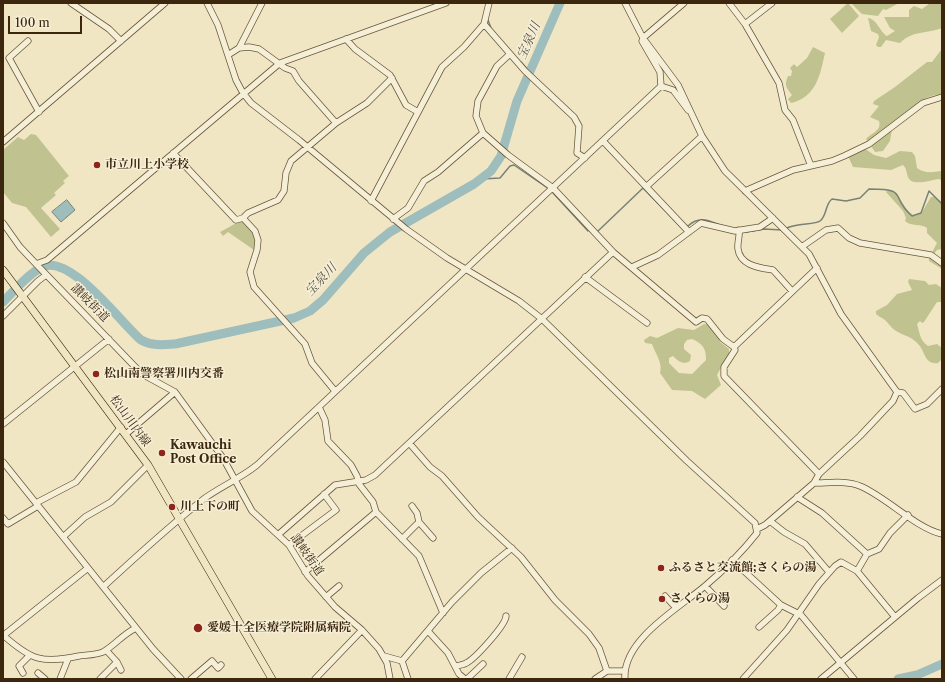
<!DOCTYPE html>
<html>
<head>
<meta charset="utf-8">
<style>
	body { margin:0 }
	#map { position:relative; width:945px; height:682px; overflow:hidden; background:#f1e6c3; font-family:"Libre Caslon Text",serif }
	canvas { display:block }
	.frame { position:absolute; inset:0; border:4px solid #3c270e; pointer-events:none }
	.scale { position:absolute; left:8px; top:16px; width:74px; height:18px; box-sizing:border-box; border:2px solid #3c270e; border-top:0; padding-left:5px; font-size:12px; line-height:14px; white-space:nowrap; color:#3c270e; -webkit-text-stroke:3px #f6efd8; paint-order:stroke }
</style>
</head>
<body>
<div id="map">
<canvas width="945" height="682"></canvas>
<div class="frame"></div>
<div class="scale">100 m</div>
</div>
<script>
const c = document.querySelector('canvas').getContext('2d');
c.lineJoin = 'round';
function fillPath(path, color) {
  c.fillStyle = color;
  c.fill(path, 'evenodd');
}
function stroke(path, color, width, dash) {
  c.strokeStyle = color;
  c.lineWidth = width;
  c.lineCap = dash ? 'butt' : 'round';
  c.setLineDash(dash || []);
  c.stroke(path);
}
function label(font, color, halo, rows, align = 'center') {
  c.font = font + ' "Libre Caslon Text","Noto Serif JP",serif';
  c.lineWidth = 3;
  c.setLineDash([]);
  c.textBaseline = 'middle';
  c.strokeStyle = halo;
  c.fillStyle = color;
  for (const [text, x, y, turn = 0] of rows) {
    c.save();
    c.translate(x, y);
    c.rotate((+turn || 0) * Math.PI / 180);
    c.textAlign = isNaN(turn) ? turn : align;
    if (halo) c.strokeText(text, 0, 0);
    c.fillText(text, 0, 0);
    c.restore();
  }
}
fillPath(new Path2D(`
	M 848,3 L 859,16 L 842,33 L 830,19 Z
	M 851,3 L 899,3 L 886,10 L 883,9 L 878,16 L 862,14 Z
	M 930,3 L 942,3 L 942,28 C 927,34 913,30 900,43 L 886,40 L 881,47 L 878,47 L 876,45 L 879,37 L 878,34 L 871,31 L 868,18 C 877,19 880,32 887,36 L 895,31 L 890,28 L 884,17 L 909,17 L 909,10 L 914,6 L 922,9 Z
	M 813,47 L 825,53 C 820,74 817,97 791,103 L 788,99 L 792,95 C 786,87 784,86 788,76 L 791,76 L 792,71 L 790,68 L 794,64 L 797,67 L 807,58 Z
	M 941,50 L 942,94 C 917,97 912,111 893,123 L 890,141 L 883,151 L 875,152 L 866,139 C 871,133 882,131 879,121 L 870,117 L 879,106 L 873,104 L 874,101 L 895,87 L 927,62 L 932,62 Z
	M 31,134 L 36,135 L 69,176 L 63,181 L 65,183 L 54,193 L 56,195 L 41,208 L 60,229 L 51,237 L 26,207 L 12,203 L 3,192 L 3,150 L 18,137 L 24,140 Z
	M 864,148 L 874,155 L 886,158 L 900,151 L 912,152 L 915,156 L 917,168 C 925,174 933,172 942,171 L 942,181 L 939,179 C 930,180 912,187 908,177 C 906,172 907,169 903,165 L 891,170 L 853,167 L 848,156 Z
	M 888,190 C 902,193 902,210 915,216 L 922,212 L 931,197 L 935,197 L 942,202 L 942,249 L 937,250 L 934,254 L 942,261 L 942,269 L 929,261 L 929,258 L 937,243 L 927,233 L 927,228 C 921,223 911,227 905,221 L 906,218 L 903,211 L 886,192 Z
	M 240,221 L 243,221 C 251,230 258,237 254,250 L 228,232 L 223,236 L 220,232 Z
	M 909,279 L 925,281 L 929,285 L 936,284 L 942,288 L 942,302 L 937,302 L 924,322 L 922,323 L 920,321 L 917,324 C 920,333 919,339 928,346 L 937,344 L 942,348 L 942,359 L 938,363 C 925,365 925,352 919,345 C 911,336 907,337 898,332 C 893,330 890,325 886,321 C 883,318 879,317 876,314 L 876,311 L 887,305 L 897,294 L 912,290 L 908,282 Z
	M 704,324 L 709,325 L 718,336 L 720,342 L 729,349 L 729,353 L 717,375 L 721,385 L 705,399 L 692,391 L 672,390 L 660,373 C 663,363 655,353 652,344 L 645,343 L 644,340 L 650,336 L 657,338 L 678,328 L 694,330 ZM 692,339 C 703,344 706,348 706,360 L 692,374 L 679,373 L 669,363 L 669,358 L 673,356 C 679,362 683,365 690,361 L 691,355 L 684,349 L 684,344 L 687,340 Z`), '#c0c390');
const water = new Path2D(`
	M 67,200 L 75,210 L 61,222 L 52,212 Z`);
fillPath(water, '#9ebdbd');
stroke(water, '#778177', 1);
stroke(new Path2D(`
	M 488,20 L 491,28
	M 521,62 L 530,72
	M 482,179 L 500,178 L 510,166 L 514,165 L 549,189
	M 553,193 L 588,231
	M 685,225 L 688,226 C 700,215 709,221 723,226
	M 787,228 C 797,223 815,225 820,221 C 827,216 825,204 832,199 L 846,201 L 860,198 L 869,189 C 910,189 889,196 912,216 L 921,213 L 929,191 L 942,204
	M 597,232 L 643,188 L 682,228
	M 746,232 L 764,229 L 782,230`), '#778177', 1.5);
stroke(new Path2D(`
	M 3,302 C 15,290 27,275 42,267 C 70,253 121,323 141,340 C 152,346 162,345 175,344 L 294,318 L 310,311 L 323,300 L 364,253 L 390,232 L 474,184 L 491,171 L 501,156 L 517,101 L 560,3
	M 898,679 L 917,675 L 942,664`), '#9ebdbd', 9);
const minor = new Path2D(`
	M 71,3 L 109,29 L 121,41
	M 207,3 L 218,25 L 236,80 L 243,93 L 251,103 L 299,140 L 406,229 L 447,258 L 519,301 L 542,319 L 687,461 L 755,523 L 757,533 C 742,552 724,570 705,586 C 679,608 622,640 625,679
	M 625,3 L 643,38 L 678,85 L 702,136 L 725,171 L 809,254 L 841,314 L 897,392
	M 684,3 L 643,38 L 642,41 L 660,72 L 661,86 L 673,90 L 688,110
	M 729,3 L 745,24 L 779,83 L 785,110 L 793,120 L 811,166
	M 484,24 L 525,71 L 574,117 L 579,126 L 577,153 L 585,158
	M 745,24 L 772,3
	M 346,39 L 355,49 L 390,75 L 406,105 L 418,112
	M 28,41 L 9,58 L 39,112
	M 239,48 L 249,47 L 259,49 L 285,68 L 293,71 L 299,81 L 336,123
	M 510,54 L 497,66 L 478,101 L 476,116 L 483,133 L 508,155 L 553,188 L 613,252 L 696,322 L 702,318 L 707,319 L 723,339 L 734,347 L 735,350 L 724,367 L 724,376 L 819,474
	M 228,55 L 239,48 L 262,3
	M 603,141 L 689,232
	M 3,142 L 165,3
	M 173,153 L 236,220 L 243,218 L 255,231 L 258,240 L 257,250 L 250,272 L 254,287 L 305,344 L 312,363 L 335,391
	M 647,186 L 702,136
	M 745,191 L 793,170 L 832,161 L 844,156 L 869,144 L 923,103 L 942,97
	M 371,201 L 442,67 L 464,47 L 484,24 L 489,3
	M 243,218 L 248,213 L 278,200 L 284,191 L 286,173 L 291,161 L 336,123 L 367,103 L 392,78
	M 393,219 L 408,208 L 424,181 L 438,172 L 483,133
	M 3,223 L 20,247 L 37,265 L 142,374 L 175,392 L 223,458 L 252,511 L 289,545 L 308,576 L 335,607 L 362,630 L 379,649 L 387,663 L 390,679
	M 739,230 C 740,237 737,243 738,249 C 740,266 761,268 773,270 L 792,291
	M 803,246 L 826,230 L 838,228 L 849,238 L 860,243 L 931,255 L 942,263
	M 36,264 L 47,260 L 280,63 L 446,3
	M 632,267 L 658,255 L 701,223 L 735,231 L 760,227 L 773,218
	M 585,277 L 647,323
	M 3,316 L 38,281 L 46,275
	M 734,347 L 817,268
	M 897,392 L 903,393 L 915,409 L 927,404 L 942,389
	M 319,407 L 325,420 L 328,441 L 351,465 L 357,476 L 359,484 L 373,502 L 376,512 L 419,556 L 443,613
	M 3,424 L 109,339
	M 126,434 L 175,392
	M 410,444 L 430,467 L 442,476 L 478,517 L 521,557 L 555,600 L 589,634 L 599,648 L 607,671
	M 3,462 L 153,649 L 181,679
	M 814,483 C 828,483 846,480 860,486 C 885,496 917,529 942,534
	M 797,497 L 822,513 L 867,554
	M 36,503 L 76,482 L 121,427
	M 3,518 L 8,524 L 38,506
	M 770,521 L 784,532 L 805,544 L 829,572
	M 419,522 L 433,538
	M 757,529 L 765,525 L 814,483 L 819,474 L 860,436 L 893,401 L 897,392
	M 279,534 L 335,485 L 366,480 L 375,475 L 613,252
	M 63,537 L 85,517 L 111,502 L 148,465
	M 402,539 L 419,522 L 417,513 L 412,506
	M 289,545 L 336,510 L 324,494
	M 732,560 L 781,605 L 801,615 L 854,679
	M 857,571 L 895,617
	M 305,572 L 376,512
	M 705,586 L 724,606
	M 103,587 C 136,557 169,526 205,498 C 222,486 241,478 257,465 L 661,86
	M 665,596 L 676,608
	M 326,597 L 339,586
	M 759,627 L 778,610 L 781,605
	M 428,631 L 448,653 L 459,674 L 465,679
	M 3,635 C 31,660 42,664 79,656 C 86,655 96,655 103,652 C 115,645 123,634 136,628
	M 4,635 L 88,568
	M 384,656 L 402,661
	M 402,661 L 452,602 L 481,573 L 512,548
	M 402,661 L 408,679
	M 117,662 L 121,670
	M 456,666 C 460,665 464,665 468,662 C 476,657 506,625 506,616
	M 23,673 L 19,666 L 30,655
	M 38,673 L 45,679
	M 60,679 L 68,659
	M 100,679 L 117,662 L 106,650
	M 191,679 L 212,661 L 218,668 L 221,665
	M 315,679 L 362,630
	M 467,679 L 483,664
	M 509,679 L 522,657
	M 595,679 L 607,671 L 624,671
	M 743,679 L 787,630 L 819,584 L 835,566 L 841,562 L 857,571 L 867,554 L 879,549 L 890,533 L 908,515
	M 821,679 L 918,598 L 942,580`);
const major = new Path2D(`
	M 3,270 L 148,465 L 272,679`);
stroke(minor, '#69573b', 7);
stroke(major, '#3c270e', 8);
stroke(minor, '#f6efd8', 5.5);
stroke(major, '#f1e6c3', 7);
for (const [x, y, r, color] of [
	[97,165,4,"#8f2418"],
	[96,374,4,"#8f2418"],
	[162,453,4,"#8f2418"],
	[172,507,4,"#8f2418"],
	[661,568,4,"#8f2418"],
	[662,599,4,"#8f2418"],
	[198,628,5,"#8f2418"]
]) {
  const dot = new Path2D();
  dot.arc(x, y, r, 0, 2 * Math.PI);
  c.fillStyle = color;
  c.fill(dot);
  stroke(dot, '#f6efd8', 1.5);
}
label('bold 12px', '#3c270e', '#f6efd8', [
	["市立川上小学校",105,165],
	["松山南警察署川内交番",104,374],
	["Kawauchi",170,446],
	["Post Office",170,460],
	["川上下の町",180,507],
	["ふるさと交流館;さくらの湯",669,568],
	["さくらの湯",670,599],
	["愛媛十全医療学院附属病院",207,628]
], 'left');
label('12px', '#3c270e', '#f6efd8', [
	["讃岐街道",90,303,45],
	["松山川内線",130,421,54],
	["讃岐街道",307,555,55]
]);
label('italic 13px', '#595443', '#f6efd8', [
	["宝泉川",529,41,-66],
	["宝泉川",321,280,-47]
]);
</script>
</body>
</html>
